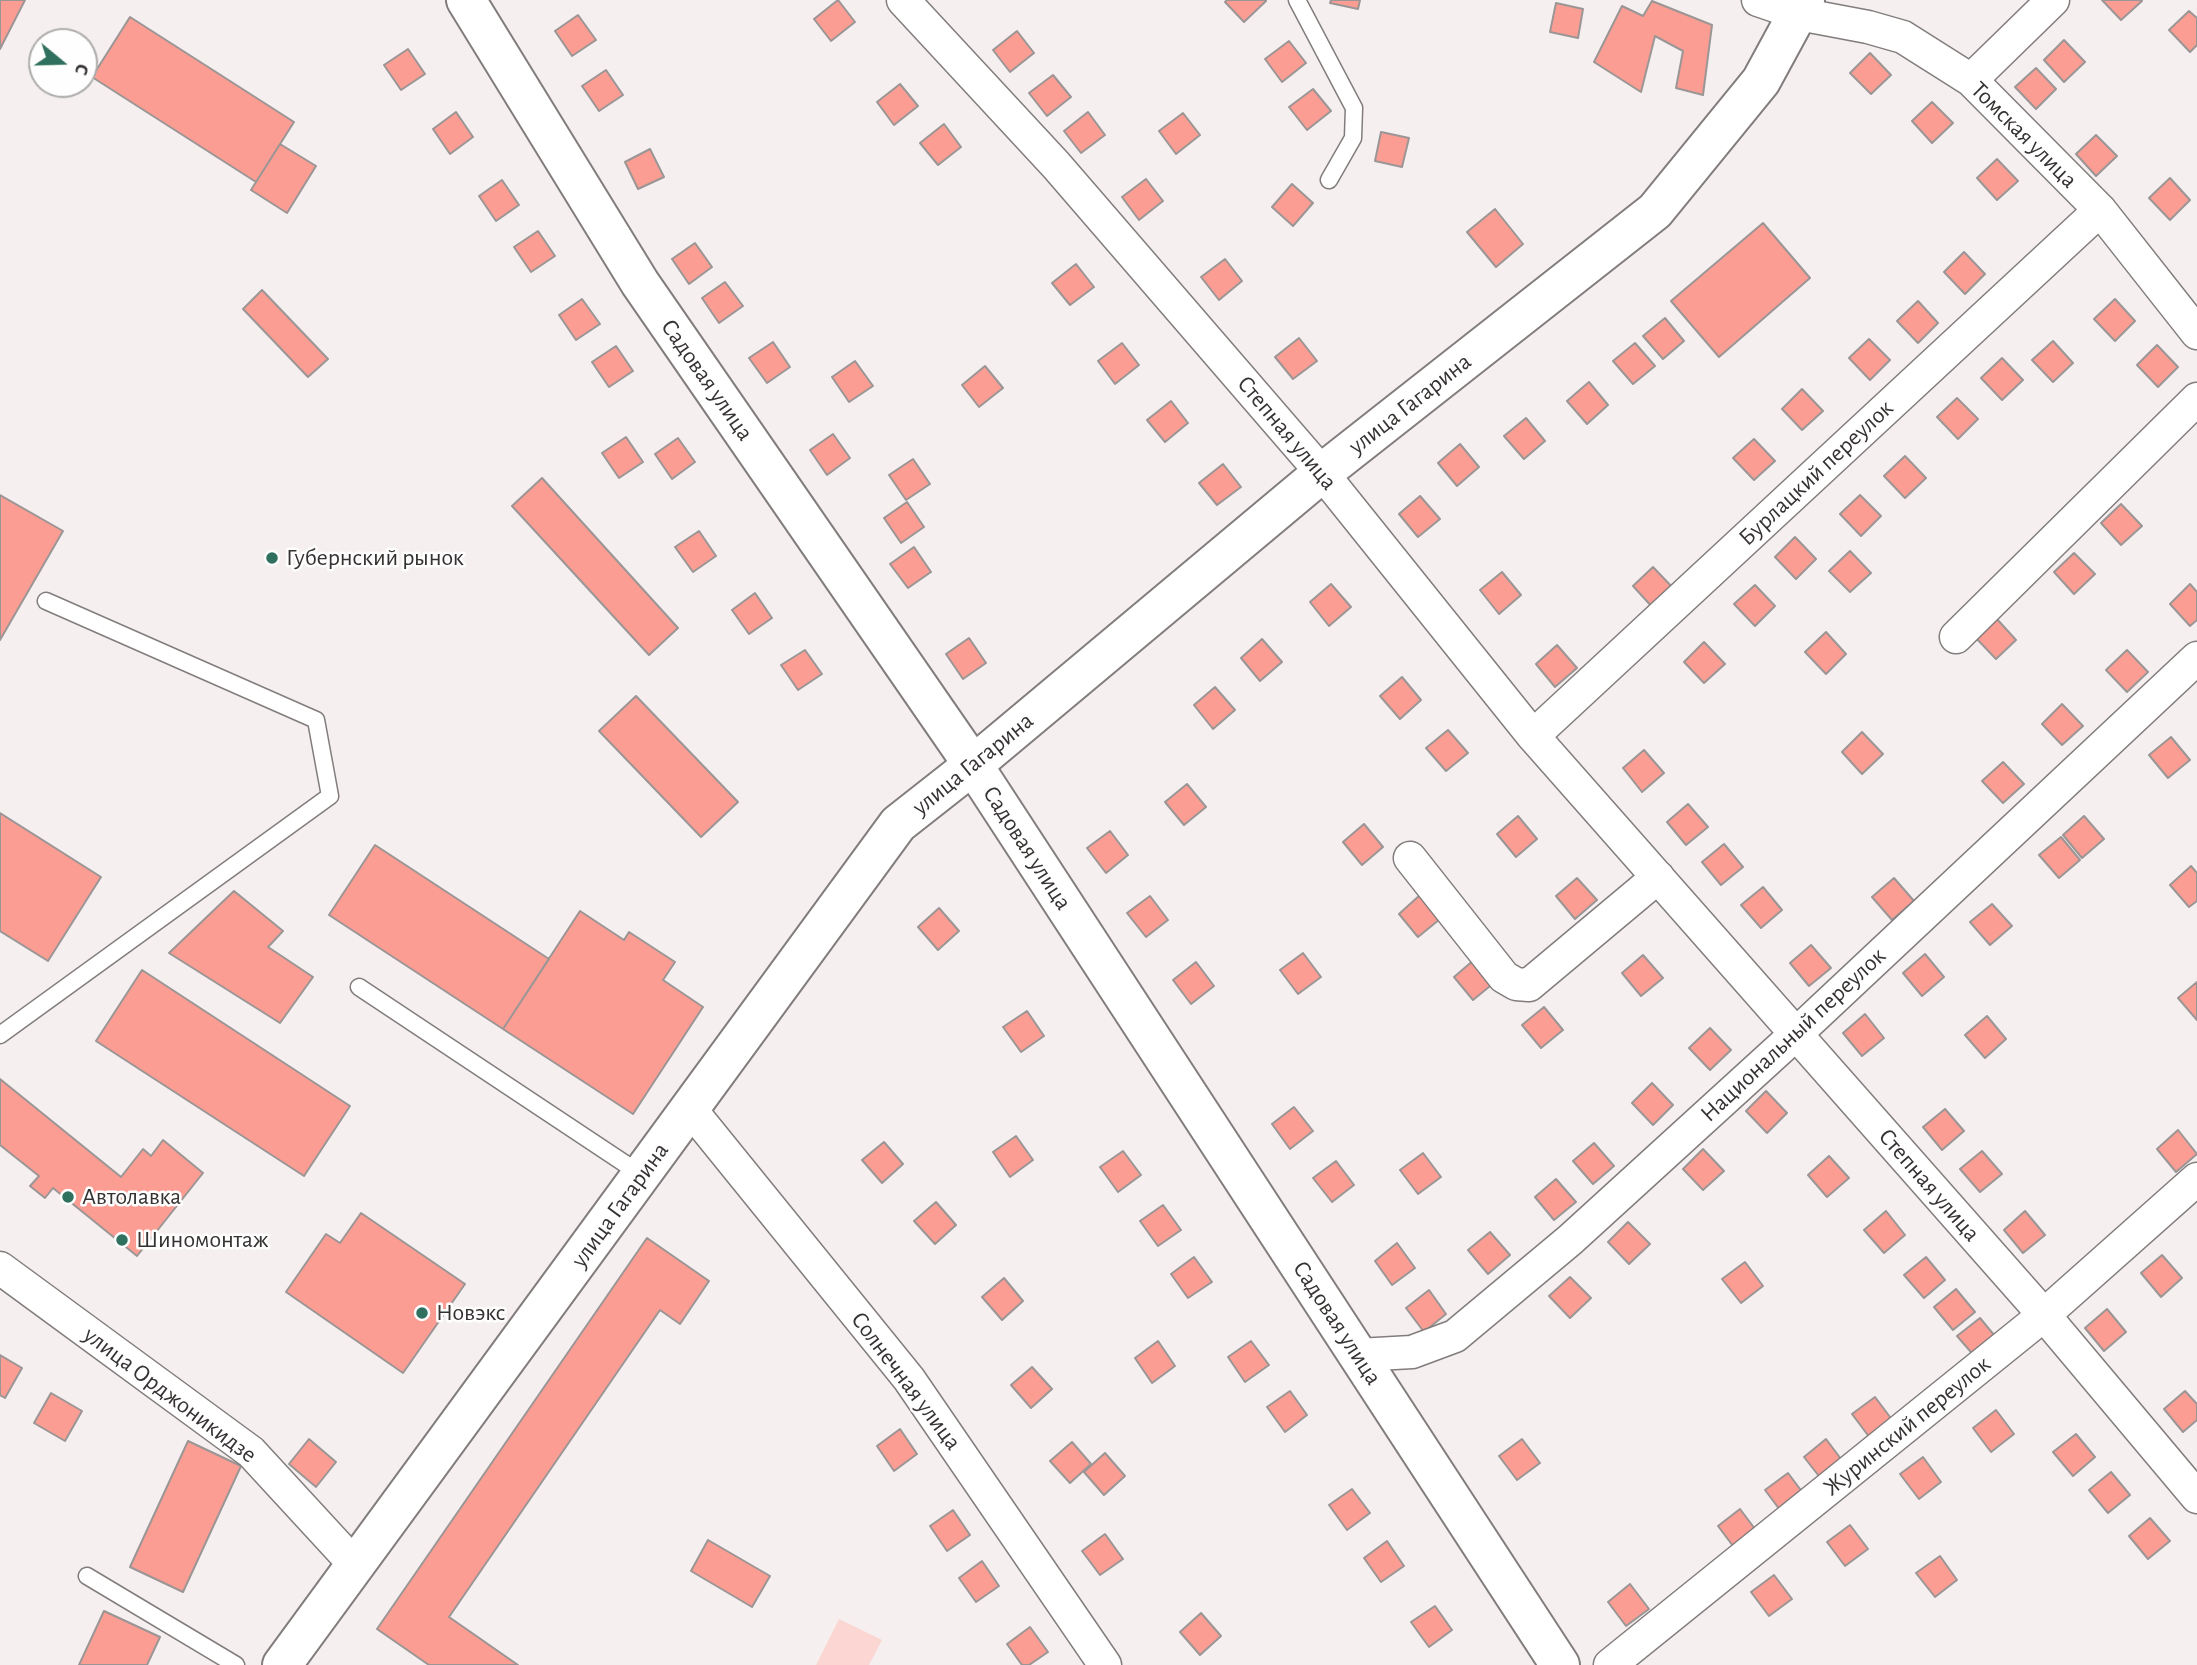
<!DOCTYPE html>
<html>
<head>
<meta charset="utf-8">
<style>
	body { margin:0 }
	#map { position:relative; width:2197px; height:1665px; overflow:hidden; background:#f5efef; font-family:"Alegreya Sans",sans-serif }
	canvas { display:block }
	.north { position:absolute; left:28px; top:28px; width:70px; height:70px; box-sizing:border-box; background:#fffefe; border:2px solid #aeadac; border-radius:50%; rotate:109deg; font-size:19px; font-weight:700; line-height:28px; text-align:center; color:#353332 }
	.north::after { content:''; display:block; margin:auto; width:24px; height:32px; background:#2f705e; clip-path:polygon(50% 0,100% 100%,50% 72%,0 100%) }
</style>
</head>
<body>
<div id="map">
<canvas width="2197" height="1665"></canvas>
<div class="north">С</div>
</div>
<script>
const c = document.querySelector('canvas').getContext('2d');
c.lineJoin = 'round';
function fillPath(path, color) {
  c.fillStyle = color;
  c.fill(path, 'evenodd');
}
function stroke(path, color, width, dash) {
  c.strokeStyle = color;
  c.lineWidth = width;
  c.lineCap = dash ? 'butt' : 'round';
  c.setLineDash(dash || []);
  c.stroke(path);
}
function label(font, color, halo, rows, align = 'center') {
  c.font = font + ' "Alegreya Sans",sans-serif';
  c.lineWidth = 5;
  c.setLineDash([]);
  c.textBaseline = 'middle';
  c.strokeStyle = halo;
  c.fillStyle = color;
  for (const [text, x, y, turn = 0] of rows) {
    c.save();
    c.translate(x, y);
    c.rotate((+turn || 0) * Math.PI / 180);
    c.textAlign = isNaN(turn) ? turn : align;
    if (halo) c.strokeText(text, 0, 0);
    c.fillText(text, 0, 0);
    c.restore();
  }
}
fillPath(new Path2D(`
	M 839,1619 L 882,1640 L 869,1665 L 816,1665 Z`), '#fbd6d2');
const building = new Path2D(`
	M 0,0 L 25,0 L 0,49 Z
	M 838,0 L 855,22 L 831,41 L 814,19 Z
	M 1227,0 L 1264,0 L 1266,1 L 1244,22 L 1225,2 Z
	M 1331,0 L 1360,0 L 1358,9 L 1330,3 Z
	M 2102,0 L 2141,0 L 2142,1 L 2121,20 Z
	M 1652,1 L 1712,25 L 1703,95 L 1676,88 L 1683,51 L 1655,36 L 1641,92 L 1594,62 L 1622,6 L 1643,16 Z
	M 1556,3 L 1583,9 L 1578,38 L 1550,32 Z
	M 2189,11 L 2197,18 L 2197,45 L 2190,52 L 2169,30 Z
	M 578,15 L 596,40 L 572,56 L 555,31 Z
	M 130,17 L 294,122 L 256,182 L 92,77 Z
	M 1017,31 L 1034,53 L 1010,72 L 993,50 Z
	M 2064,40 L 2085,62 L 2064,82 L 2044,60 Z
	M 1289,41 L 1306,63 L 1282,82 L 1265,59 Z
	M 408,49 L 425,74 L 401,90 L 384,65 Z
	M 1870,53 L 1891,75 L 1871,94 L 1850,73 Z
	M 2036,68 L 2056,89 L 2036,109 L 2015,87 Z
	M 606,70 L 623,95 L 599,111 L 582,86 Z
	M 1053,75 L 1071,97 L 1047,116 L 1029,93 Z
	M 900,84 L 918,106 L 894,125 L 877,102 Z
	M 1313,89 L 1331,111 L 1307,130 L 1289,107 Z
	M 1932,102 L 1953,123 L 1932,143 L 1912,121 Z
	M 456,112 L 473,137 L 450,154 L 433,129 Z
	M 1088,112 L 1105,135 L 1081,153 L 1064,131 Z
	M 1183,113 L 1200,135 L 1176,154 L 1159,131 Z
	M 944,124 L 961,147 L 938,165 L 920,143 Z
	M 1381,132 L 1409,138 L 1402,167 L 1375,161 Z
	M 2096,135 L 2117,156 L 2096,176 L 2076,154 Z
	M 280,144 L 316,166 L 287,213 L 251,190 Z
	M 650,149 L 664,177 L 638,189 L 625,162 Z
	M 1997,159 L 2018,181 L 1997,200 L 1977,178 Z
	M 2170,178 L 2190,200 L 2170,220 L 2149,198 Z
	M 1146,179 L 1163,201 L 1139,220 L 1122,197 Z
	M 502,180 L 519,205 L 496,221 L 479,196 Z
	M 1292,184 L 1313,203 L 1293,226 L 1272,207 Z
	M 1495,209 L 1523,244 L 1496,267 L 1467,232 Z
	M 1763,223 L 1810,278 L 1719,357 L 1671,301 Z
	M 538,231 L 555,256 L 531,272 L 514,247 Z
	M 695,243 L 712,267 L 689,284 L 672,259 Z
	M 1964,252 L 1985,274 L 1965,294 L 1944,272 Z
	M 1225,259 L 1242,281 L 1219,300 L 1201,277 Z
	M 1076,264 L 1094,287 L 1070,305 L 1052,283 Z
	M 725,282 L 743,306 L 719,323 L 702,298 Z
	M 262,290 L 328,359 L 308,377 L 243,309 Z
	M 582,299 L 600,324 L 576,340 L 559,315 Z
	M 2115,299 L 2135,321 L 2115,341 L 2094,319 Z
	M 1918,301 L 1938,323 L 1918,343 L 1897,321 Z
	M 1665,318 L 1684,341 L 1663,359 L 1643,336 Z
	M 1299,338 L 1317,361 L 1293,379 L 1275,357 Z
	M 1869,339 L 1890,360 L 1870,380 L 1849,358 Z
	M 2053,341 L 2073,363 L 2053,382 L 2032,360 Z
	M 773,342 L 790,367 L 767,383 L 749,358 Z
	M 1122,343 L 1139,365 L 1115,384 L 1098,361 Z
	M 1635,343 L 1655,366 L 1633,384 L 1613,361 Z
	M 2157,345 L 2178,367 L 2158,387 L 2137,365 Z
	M 616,346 L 633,371 L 609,387 L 592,362 Z
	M 2002,358 L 2023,380 L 2002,400 L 1981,378 Z
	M 855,361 L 873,386 L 849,402 L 832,377 Z
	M 985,366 L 1003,388 L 979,407 L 962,385 Z
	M 1589,382 L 1608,405 L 1587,424 L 1567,401 Z
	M 1802,389 L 1823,411 L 1802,430 L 1782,409 Z
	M 1957,398 L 1978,419 L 1958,439 L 1937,417 Z
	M 1171,401 L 1188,423 L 1165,442 L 1147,420 Z
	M 1526,418 L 1545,441 L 1524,459 L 1504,436 Z
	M 833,434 L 850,458 L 827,475 L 810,450 Z
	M 626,437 L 643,462 L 619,478 L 602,453 Z
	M 678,438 L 695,462 L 672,479 L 655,454 Z
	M 1754,439 L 1775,461 L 1754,480 L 1733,458 Z
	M 1460,444 L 1479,467 L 1457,486 L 1438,463 Z
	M 1905,456 L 1926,478 L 1905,498 L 1884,476 Z
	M 913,459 L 930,484 L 906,500 L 889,475 Z
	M 1223,464 L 1241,487 L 1217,505 L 1199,483 Z
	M 542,478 L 678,628 L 649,655 L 512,506 Z
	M 0,495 L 63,531 L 0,640 Z
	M 1860,495 L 1881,516 L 1861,536 L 1840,514 Z
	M 1420,496 L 1440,519 L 1418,537 L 1399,514 Z
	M 907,502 L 924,527 L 901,543 L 884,518 Z
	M 2121,504 L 2142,526 L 2121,545 L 2101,523 Z
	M 699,531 L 716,556 L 693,572 L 675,547 Z
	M 1795,537 L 1816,559 L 1796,579 L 1775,557 Z
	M 914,547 L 931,572 L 908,588 L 890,564 Z
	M 1850,551 L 1871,573 L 1850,592 L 1829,571 Z
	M 2074,553 L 2095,574 L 2074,594 L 2054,572 Z
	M 1653,567 L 1674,589 L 1654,609 L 1633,586 Z
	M 1502,572 L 1521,595 L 1499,614 L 1480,590 Z
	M 1331,584 L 1351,607 L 1329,626 L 1310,602 Z
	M 2190,584 L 2197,592 L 2197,620 L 2190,626 L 2170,604 Z
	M 1755,585 L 1775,606 L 1755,626 L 1734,604 Z
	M 755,593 L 772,618 L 749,634 L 732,610 Z
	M 1996,618 L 2016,640 L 1996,659 L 1975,637 Z
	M 1826,632 L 1846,654 L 1826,674 L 1805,652 Z
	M 969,638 L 986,663 L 963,679 L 946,654 Z
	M 1262,639 L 1282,662 L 1260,681 L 1241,658 Z
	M 1704,642 L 1725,664 L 1704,683 L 1684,662 Z
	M 1557,645 L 1577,668 L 1555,687 L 1536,664 Z
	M 805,650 L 822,674 L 798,690 L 781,665 Z
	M 2127,650 L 2148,672 L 2127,692 L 2106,670 Z
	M 1402,677 L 1421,700 L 1400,719 L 1380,696 Z
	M 1215,687 L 1235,710 L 1213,729 L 1194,705 Z
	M 636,696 L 738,802 L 701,837 L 599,731 Z
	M 2062,704 L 2083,726 L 2062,745 L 2042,724 Z
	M 1448,730 L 1468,753 L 1446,771 L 1426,748 Z
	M 1862,732 L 1883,754 L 1862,774 L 1842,752 Z
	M 2171,737 L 2190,760 L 2168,778 L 2149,755 Z
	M 1644,750 L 1664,773 L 1642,792 L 1623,768 Z
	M 2003,762 L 2024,784 L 2003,803 L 1982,781 Z
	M 1187,784 L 1206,807 L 1184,825 L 1165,802 Z
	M 1688,804 L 1708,827 L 1686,845 L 1667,822 Z
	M 0,813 L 101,877 L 48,961 L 0,931 Z
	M 1518,816 L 1537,839 L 1516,857 L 1497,834 Z
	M 2084,816 L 2104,839 L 2082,858 L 2063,835 Z
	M 1364,824 L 1383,847 L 1362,865 L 1343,842 Z
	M 1110,831 L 1128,855 L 1106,873 L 1087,848 Z
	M 2061,837 L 2080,860 L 2059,878 L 2039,855 Z
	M 1724,844 L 1743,867 L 1721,885 L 1702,862 Z
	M 375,845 L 549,959 L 503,1029 L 329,915 Z
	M 2191,866 L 2197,873 L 2197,901 L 2189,907 L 2170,885 Z
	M 1577,878 L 1597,900 L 1575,919 L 1556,896 Z
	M 1894,878 L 1914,901 L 1892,920 L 1872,897 Z
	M 1763,887 L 1782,910 L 1761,928 L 1741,905 Z
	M 234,891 L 283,931 L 268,947 L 313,977 L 280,1023 L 169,953 Z
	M 1420,895 L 1440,919 L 1418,937 L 1399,914 Z
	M 1150,896 L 1168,920 L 1146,937 L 1127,913 Z
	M 1992,904 L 2012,926 L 1990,945 L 1970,922 Z
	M 939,908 L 959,931 L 938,950 L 918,927 Z
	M 580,911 L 624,940 L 629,932 L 675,962 L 663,980 L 703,1007 L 633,1114 L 503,1029 Z
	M 1811,945 L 1831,968 L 1809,986 L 1790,963 Z
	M 1303,953 L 1321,977 L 1298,994 L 1280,970 Z
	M 1925,954 L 1944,977 L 1922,996 L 1903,973 Z
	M 1643,955 L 1663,978 L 1641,996 L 1622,973 Z
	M 1475,959 L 1495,982 L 1473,1000 L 1454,977 Z
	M 1196,962 L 1214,986 L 1191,1004 L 1173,980 Z
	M 142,970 L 350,1106 L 304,1176 L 96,1041 Z
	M 2197,982 L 2197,1020 L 2178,998 Z
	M 1544,1007 L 1563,1030 L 1541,1048 L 1522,1025 Z
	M 1027,1011 L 1044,1036 L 1021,1052 L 1003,1027 Z
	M 1865,1014 L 1884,1038 L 1862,1056 L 1843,1033 Z
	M 1987,1016 L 2006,1039 L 1985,1058 L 1965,1035 Z
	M 1710,1028 L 1731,1050 L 1710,1070 L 1689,1048 Z
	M 0,1079 L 121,1177 L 143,1149 L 151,1156 L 163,1140 L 203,1173 L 137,1256 L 53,1188 L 45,1198 L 30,1186 L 39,1176 L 0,1145 Z
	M 1652,1083 L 1673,1105 L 1653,1125 L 1632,1103 Z
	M 1766,1091 L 1787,1113 L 1767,1133 L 1746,1111 Z
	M 1294,1107 L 1313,1131 L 1290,1149 L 1272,1124 Z
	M 1945,1109 L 1964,1131 L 1942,1150 L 1923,1127 Z
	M 2178,1130 L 2197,1154 L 2176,1172 L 2157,1149 Z
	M 1016,1136 L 1033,1160 L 1010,1177 L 993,1152 Z
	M 884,1142 L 903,1164 L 882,1183 L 862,1160 Z
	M 1594,1143 L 1614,1166 L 1593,1184 L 1573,1161 Z
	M 1703,1149 L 1724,1171 L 1703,1190 L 1683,1169 Z
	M 1123,1151 L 1141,1175 L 1118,1192 L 1100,1167 Z
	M 1982,1151 L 2002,1174 L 1980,1192 L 1960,1169 Z
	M 1423,1153 L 1441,1177 L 1418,1194 L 1400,1170 Z
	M 1829,1156 L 1849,1178 L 1827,1197 L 1808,1175 Z
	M 1336,1161 L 1354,1185 L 1332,1202 L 1313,1178 Z
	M 1556,1179 L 1576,1202 L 1554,1220 L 1535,1197 Z
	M 936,1202 L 956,1225 L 935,1244 L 914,1221 Z
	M 1163,1205 L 1181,1230 L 1158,1246 L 1140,1221 Z
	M 1886,1211 L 1905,1235 L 1884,1253 L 1864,1230 Z
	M 2025,1211 L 2045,1235 L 2023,1253 L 2004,1230 Z
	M 361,1213 L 465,1284 L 403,1373 L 286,1292 L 326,1234 L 340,1243 Z
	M 1628,1222 L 1650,1244 L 1629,1264 L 1608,1242 Z
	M 1490,1232 L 1510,1255 L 1488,1274 L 1468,1250 Z
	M 647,1238 L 709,1281 L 680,1324 L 660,1310 L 449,1617 L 518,1665 L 429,1665 L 377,1629 Z
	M 1397,1243 L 1415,1268 L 1392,1285 L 1375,1261 Z
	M 2162,1255 L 2182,1278 L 2161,1297 L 2141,1273 Z
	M 1194,1257 L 1212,1282 L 1188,1298 L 1171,1274 Z
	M 1926,1257 L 1945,1280 L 1924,1298 L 1904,1275 Z
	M 1745,1262 L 1763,1286 L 1741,1303 L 1722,1279 Z
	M 1570,1277 L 1591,1298 L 1570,1318 L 1549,1296 Z
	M 1004,1278 L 1023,1301 L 1002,1320 L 982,1297 Z
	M 1956,1289 L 1975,1312 L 1953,1330 L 1934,1307 Z
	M 1429,1290 L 1446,1314 L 1424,1332 L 1406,1308 Z
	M 2107,1309 L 2126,1332 L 2104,1351 L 2085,1328 Z
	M 1980,1318 L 1999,1341 L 1977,1359 L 1957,1336 Z
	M 1158,1341 L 1175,1366 L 1152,1383 L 1135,1358 Z
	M 1251,1341 L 1269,1365 L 1245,1382 L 1228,1357 Z
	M 0,1355 L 22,1368 L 5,1398 L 0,1395 Z
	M 1032,1367 L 1052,1389 L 1031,1408 L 1011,1385 Z
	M 1290,1391 L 1307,1415 L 1285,1432 L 1267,1407 Z
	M 2185,1391 L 2197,1404 L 2197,1420 L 2183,1432 L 2164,1409 Z
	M 51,1393 L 82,1411 L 65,1441 L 34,1423 Z
	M 1875,1397 L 1893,1421 L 1870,1438 L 1852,1414 Z
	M 1996,1410 L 2014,1434 L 1991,1452 L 1973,1428 Z
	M 900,1429 L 917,1454 L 894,1471 L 877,1446 Z
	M 2076,1434 L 2095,1457 L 2073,1476 L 2053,1452 Z
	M 309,1439 L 336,1462 L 316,1487 L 289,1464 Z
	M 1522,1439 L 1540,1463 L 1517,1480 L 1499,1456 Z
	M 1826,1439 L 1844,1463 L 1822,1480 L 1804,1457 Z
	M 188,1441 L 241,1466 L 183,1592 L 130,1567 Z
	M 1072,1442 L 1091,1464 L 1070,1483 L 1050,1461 Z
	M 1105,1453 L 1125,1476 L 1104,1495 L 1084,1472 Z
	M 1923,1457 L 1941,1482 L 1919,1499 L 1900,1474 Z
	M 2111,1472 L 2130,1495 L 2108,1513 L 2089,1490 Z
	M 1788,1473 L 1806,1497 L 1783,1514 L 1765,1490 Z
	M 1352,1489 L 1370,1513 L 1347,1530 L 1329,1505 Z
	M 1740,1509 L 1758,1533 L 1736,1550 L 1718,1526 Z
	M 953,1510 L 970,1535 L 947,1551 L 930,1526 Z
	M 2150,1518 L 2170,1541 L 2148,1559 L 2129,1536 Z
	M 1850,1525 L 1868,1549 L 1845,1566 L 1827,1542 Z
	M 1105,1534 L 1123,1559 L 1100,1575 L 1082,1551 Z
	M 708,1540 L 770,1576 L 752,1607 L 691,1571 Z
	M 1387,1541 L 1404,1566 L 1381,1582 L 1364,1558 Z
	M 1940,1556 L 1957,1580 L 1935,1597 L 1916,1573 Z
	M 982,1561 L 999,1586 L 976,1602 L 959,1578 Z
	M 1774,1575 L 1792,1599 L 1769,1616 L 1751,1592 Z
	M 1630,1584 L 1649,1609 L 1626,1626 L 1608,1602 Z
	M 1435,1606 L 1452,1630 L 1429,1647 L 1411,1622 Z
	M 104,1611 L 160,1637 L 147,1665 L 79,1665 Z
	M 1201,1613 L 1221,1636 L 1200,1655 L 1180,1632 Z
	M 1030,1627 L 1048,1652 L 1029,1665 L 1022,1665 L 1007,1644 Z`);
fillPath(building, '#fc9d93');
stroke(building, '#9b9695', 2);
const lane = new Path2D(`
	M 1297,0 L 1354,108 L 1353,138 L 1329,180
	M 359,987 L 642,1175
	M 0,1035 L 330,796 L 316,720 L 46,601
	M 87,1576 L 236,1665`);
const street = new Path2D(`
	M 903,0 L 1056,165 L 1322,473 L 1533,736 L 2044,1315 L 2197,1497
	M 1758,0 L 1799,14 L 1868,27 L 1903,37 L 1971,80 L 2100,210 L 2197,333
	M 1971,80 L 2053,0
	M 1956,637 L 2197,399
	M 1533,736 L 2100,210
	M 1410,858 L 1504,977 L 1516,984 L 1529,985 L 1658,877
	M 691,1110 L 909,1379 L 1105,1665
	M 0,1268 L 251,1452 L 356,1566
	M 1358,1355 L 1412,1352 L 1455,1336 L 1570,1240 L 1796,1034 L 2197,658
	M 1610,1665 L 2044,1315 L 2197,1179`);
const secondary = new Path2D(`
	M 466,0 L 640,283 L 973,765 L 1560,1665`);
const primary = new Path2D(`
	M 282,1665 L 898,824 L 973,765 L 1322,473 L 1655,211 L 1761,81 L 1805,0`);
stroke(lane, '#827d7c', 19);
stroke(street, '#827d7c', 35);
stroke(secondary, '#827d7c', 42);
stroke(primary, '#827d7c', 42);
stroke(lane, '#fff', 16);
stroke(street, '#fff', 32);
stroke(secondary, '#fff', 38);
stroke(primary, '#fff', 38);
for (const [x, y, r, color] of [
	[272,558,7,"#2f705e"],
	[68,1197,7,"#2f705e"],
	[122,1240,7,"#2f705e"],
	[422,1313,7,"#2f705e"]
]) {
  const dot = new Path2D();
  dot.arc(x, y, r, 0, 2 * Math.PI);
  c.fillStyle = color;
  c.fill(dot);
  stroke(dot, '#fffefe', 2.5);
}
label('24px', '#353332', '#fffefe', [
	["Томская улица",2024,135,45],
	["Садовая улица",707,380,55],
	["улица Гагарина",1410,404,-38],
	["Степная улица",1287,433,50],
	["Бурлацкий переулок",1816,473,-43],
	["улица Гагарина",973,764,-39],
	["Садовая улица",1027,848,57],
	["Национальный переулок",1793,1035,-43],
	["Степная улица",1929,1185,49],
	["улица Гагарина",620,1205,-54],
	["Садовая улица",1337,1323,57],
	["Солнечная улица",906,1381,53],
	["улица Орджоникидзе",170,1395,37],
	["Журинский переулок",1907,1426,-39]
]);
label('24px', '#353332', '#fffefe', [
	["Губернский рынок",286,558],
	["Автолавка",82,1197],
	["Шиномонтаж",136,1240],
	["Новэкс",436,1313]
], 'left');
</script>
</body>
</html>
